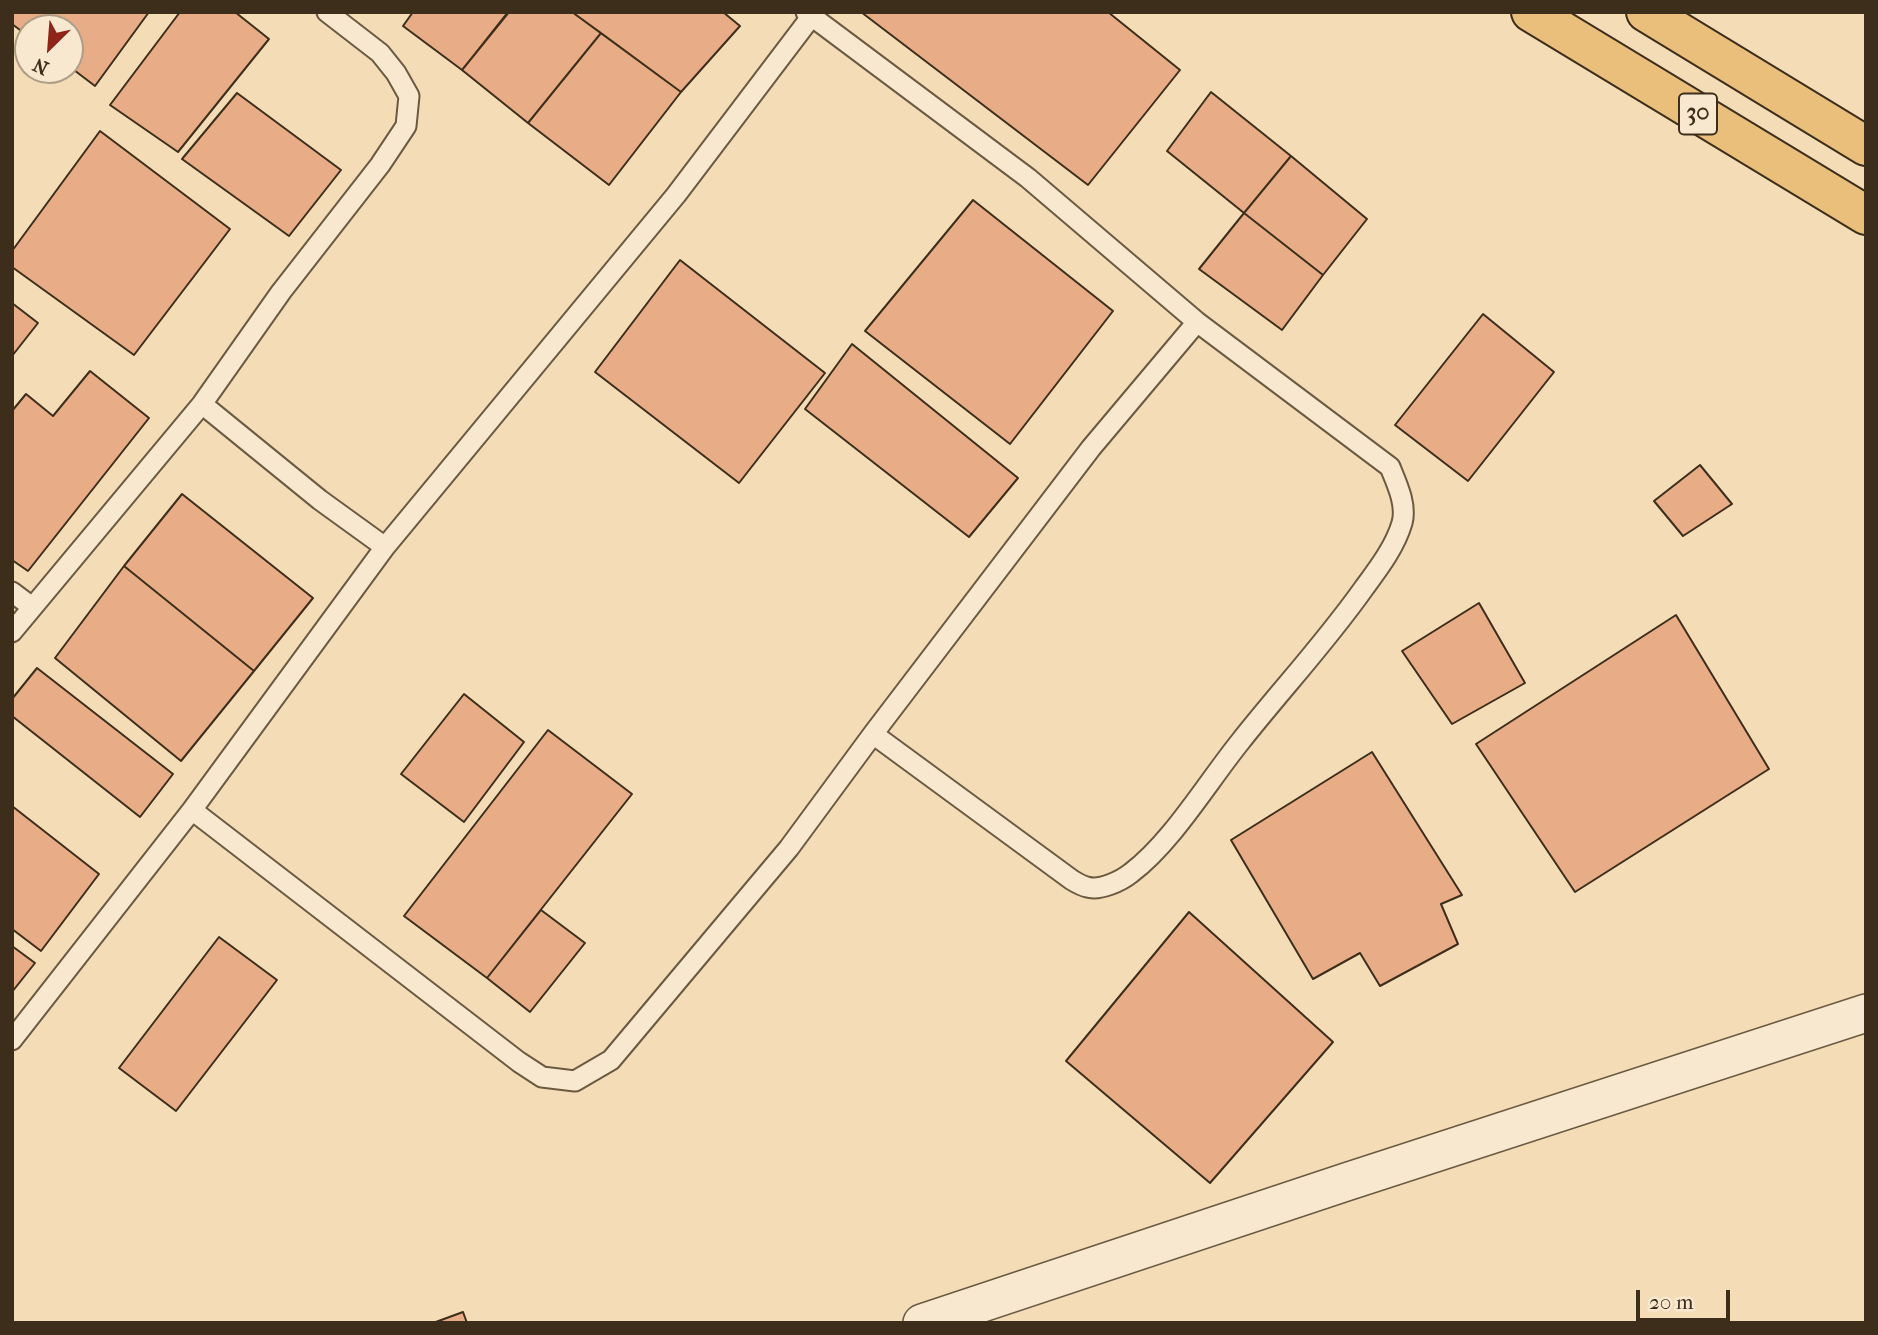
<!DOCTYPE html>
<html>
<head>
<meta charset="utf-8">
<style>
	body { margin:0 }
	#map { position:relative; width:1878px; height:1335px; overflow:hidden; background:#f4dcb6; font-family:"IM FELL French Canon",serif }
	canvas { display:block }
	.frame { position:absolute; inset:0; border:14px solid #3d2e1c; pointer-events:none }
	.north { position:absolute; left:14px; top:14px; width:70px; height:70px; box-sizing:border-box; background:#f8e8d0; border:2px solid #ad9e88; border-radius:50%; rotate:205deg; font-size:19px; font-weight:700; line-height:28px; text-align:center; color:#3d2e1c }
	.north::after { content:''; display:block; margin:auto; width:24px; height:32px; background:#8f2418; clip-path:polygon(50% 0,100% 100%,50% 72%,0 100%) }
	.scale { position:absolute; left:1636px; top:1290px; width:94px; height:32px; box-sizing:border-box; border:4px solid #3d2e1c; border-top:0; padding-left:9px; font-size:21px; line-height:24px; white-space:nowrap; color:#3d2e1c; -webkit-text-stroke:5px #f8e8d0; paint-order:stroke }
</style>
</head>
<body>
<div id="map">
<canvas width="1878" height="1335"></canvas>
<div class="frame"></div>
<div class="north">N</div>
<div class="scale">20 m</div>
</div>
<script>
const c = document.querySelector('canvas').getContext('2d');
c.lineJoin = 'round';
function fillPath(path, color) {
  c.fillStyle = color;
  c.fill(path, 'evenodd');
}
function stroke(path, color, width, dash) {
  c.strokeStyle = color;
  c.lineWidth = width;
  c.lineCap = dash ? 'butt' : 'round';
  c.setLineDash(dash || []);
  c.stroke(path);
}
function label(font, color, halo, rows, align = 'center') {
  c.font = font + ' "IM FELL French Canon",serif';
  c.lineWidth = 5;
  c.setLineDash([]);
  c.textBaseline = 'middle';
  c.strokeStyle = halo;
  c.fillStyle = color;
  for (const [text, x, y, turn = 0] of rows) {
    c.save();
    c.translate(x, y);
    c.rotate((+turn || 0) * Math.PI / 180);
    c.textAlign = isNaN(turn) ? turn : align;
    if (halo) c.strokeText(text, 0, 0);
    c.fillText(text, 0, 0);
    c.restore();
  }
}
const building = new Path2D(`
	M 12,12 L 149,12 L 95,86 L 70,67 L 70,28 L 28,28 L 28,36 L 12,24 Z
	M 180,12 L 235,12 L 269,39 L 178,152 L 110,105 Z
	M 413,12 L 508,12 L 462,70 L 403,26 Z
	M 509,12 L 572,12 L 601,33 L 528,123 L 462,70 Z
	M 572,12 L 723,12 L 740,26 L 681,92 Z
	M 861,12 L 1108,12 L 1180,70 L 1088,185 Z
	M 601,33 L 681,92 L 609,185 L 528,123 Z
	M 1211,92 L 1291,156 L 1244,213 L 1167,151 Z
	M 237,93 L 341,170 L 289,236 L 182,159 Z
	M 100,131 L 230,229 L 134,355 L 12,267 L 12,251 Z
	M 1291,156 L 1367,219 L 1323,275 L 1244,213 Z
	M 973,200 L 1113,311 L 1010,444 L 865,331 Z
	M 1244,213 L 1323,275 L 1282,330 L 1199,269 Z
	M 680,260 L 825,373 L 739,483 L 595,372 Z
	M 12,303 L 38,323 L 12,356 Z
	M 1483,314 L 1554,372 L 1468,481 L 1395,425 Z
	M 852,344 L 1018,478 L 969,537 L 805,409 Z
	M 90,371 L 149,418 L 28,571 L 12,560 L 12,411 L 26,394 L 53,416 Z
	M 1700,465 L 1732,504 L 1683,536 L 1654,501 Z
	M 182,494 L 313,598 L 254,671 L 124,566 Z
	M 124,566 L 254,671 L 181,761 L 55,658 Z
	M 1479,603 L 1525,683 L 1452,724 L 1402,651 Z
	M 1676,615 L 1769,769 L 1575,892 L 1476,744 Z
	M 37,668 L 173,774 L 140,817 L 12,716 L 12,699 Z
	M 464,694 L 524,742 L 464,822 L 401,774 Z
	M 548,730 L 632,794 L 487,978 L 404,916 Z
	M 1372,752 L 1462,895 L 1441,904 L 1458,944 L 1380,986 L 1360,953 L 1313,979 L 1231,840 Z
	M 12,806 L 99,874 L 41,951 L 12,929 Z
	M 541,910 L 585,943 L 530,1012 L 487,978 Z
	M 1189,912 L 1333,1042 L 1210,1183 L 1066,1061 Z
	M 219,937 L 277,980 L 176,1111 L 119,1068 Z
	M 12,946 L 35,963 L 12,992 Z
	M 463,1312 L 467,1323 L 433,1323 Z`);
fillPath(building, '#e8ad87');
stroke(building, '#3d2e1c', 2);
const service = new Path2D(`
	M 806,12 L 1028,178 L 1197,322 L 1390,467 C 1397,484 1407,505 1402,523 C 1395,547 1378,569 1364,588 C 1326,642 1281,690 1240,742 C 1207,783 1172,842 1131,873 C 1121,881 1100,891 1087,887 C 1082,886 1077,883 1072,880 L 873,734
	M 202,404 L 320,500 L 385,547
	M 12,592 L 32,607
	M 12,632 L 202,404 L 281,292 L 380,165 L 406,126 L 409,96 L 396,73 L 380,53 L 327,12
	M 192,810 L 519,1062 L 542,1077 L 575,1081 L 611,1060 L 789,848 L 873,734 L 1091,448 L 1197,322
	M 12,1040 L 192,810 L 385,547 L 676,195 L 811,17`);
const minor = new Path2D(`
	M 922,1323 L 1346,1182 L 1866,1013`);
const trunk = new Path2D(`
	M 1531,12 L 1866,215
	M 1646,12 L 1866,146`);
stroke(service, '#6b5a42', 23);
stroke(minor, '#6b5a42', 40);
stroke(trunk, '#3d2e1c', 42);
stroke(service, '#f8e8d0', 19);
stroke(minor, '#f8e8d0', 37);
stroke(trunk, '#eabe7b', 38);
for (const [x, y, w] of [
	[1698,114,38]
]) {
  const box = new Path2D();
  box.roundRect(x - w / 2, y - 20.5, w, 41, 5);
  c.fillStyle = '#f8e8d0';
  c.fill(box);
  stroke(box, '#3d2e1c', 2);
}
label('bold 24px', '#3d2e1c', null, [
	["30",1698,114]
]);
</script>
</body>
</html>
